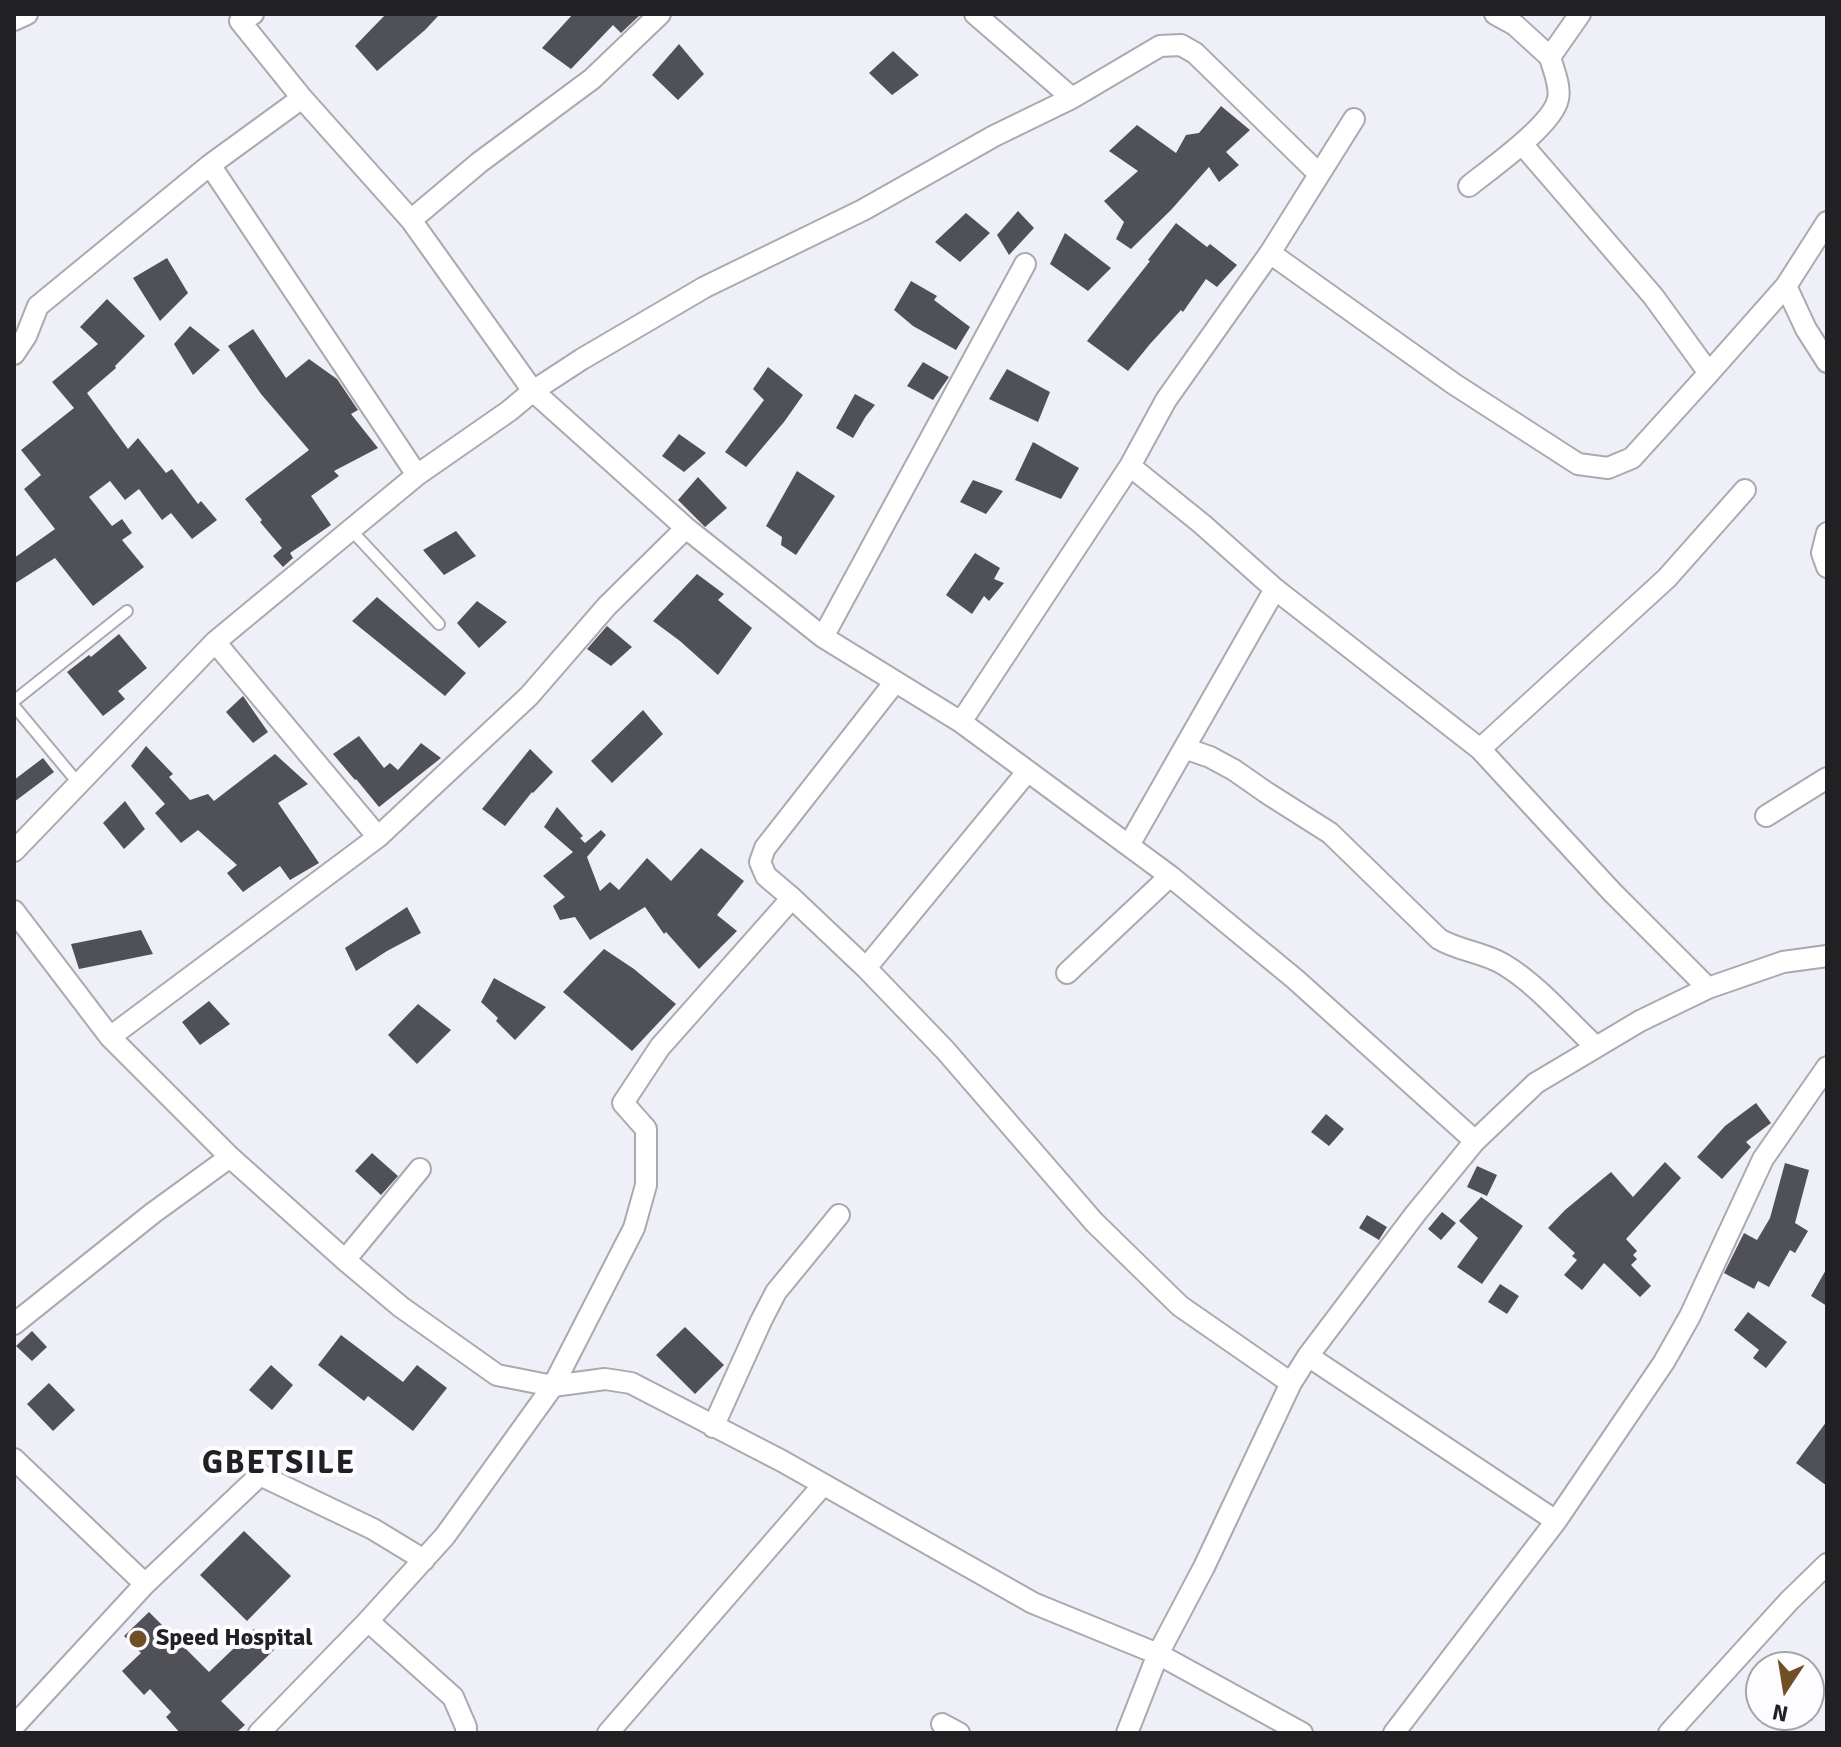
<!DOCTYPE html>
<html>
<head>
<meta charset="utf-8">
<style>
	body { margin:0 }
	#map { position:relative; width:1841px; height:1747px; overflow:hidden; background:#efeff7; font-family:Signika,sans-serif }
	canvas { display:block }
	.frame { position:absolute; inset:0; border:16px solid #212124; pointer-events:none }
	.north { position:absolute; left:1745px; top:1651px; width:80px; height:80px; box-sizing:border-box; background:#fdfdff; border:2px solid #a5a5a7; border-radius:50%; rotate:192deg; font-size:22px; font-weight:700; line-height:32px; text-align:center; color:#212124 }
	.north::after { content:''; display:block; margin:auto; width:28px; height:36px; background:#704e26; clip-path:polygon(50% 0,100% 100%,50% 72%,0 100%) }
</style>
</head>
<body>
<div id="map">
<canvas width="1841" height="1747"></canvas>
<div class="frame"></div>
<div class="north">N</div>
</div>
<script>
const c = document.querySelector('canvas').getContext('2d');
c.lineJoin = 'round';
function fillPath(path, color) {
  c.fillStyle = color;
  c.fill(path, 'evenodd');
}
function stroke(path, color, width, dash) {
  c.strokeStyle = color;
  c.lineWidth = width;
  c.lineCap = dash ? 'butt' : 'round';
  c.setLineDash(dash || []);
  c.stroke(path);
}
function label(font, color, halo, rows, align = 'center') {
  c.font = font + ' Signika,sans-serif';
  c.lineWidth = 8;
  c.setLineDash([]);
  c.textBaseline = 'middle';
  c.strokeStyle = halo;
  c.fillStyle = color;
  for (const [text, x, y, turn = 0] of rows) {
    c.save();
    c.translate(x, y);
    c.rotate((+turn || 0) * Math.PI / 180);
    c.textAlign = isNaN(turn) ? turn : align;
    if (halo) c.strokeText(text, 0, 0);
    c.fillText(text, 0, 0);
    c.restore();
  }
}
fillPath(new Path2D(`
	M 386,14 L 440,14 L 425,30 L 377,71 L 355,46 Z
	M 573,14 L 641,14 L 621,33 L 613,25 L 571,69 L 542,48 Z
	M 679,44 L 704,74 L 678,100 L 652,75 Z
	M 893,51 L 919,75 L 892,95 L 869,73 Z
	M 1221,106 L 1250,130 L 1226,152 L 1239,165 L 1219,182 L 1209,167 L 1171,210 L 1131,249 L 1116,239 L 1124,222 L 1104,201 L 1138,171 L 1109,151 L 1137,125 L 1176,153 L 1186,135 L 1199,133 Z
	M 1018,211 L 1034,228 L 1009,255 L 997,235 Z
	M 966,213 L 990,233 L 960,262 L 935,242 Z
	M 1176,223 L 1207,247 L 1210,244 L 1237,265 L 1217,287 L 1206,279 L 1183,312 L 1181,310 L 1150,344 L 1128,371 L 1087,341 L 1150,261 L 1148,260 Z
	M 1065,233 L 1111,268 L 1088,291 L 1050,264 Z
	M 167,258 L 188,293 L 160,321 L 133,278 Z
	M 911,281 L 937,296 L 934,300 L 970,327 L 956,350 L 913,326 L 894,310 Z
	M 107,299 L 145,336 L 115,366 L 116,368 L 87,393 L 128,449 L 138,438 L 166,473 L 172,469 L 198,504 L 201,501 L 217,520 L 192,539 L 171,513 L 162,520 L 139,489 L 125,500 L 110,481 L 89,497 L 112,526 L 122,519 L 132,533 L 122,540 L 144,567 L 93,606 L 55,558 L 14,584 L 14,558 L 55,529 L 24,489 L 41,475 L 21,450 L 74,408 L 52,382 L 98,344 L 80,327 Z
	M 190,326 L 220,350 L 193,375 L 174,344 Z
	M 253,329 L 286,378 L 309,359 L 337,379 L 358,410 L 351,414 L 378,448 L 334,471 L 339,476 L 311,496 L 331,525 L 290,553 L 293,558 L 283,567 L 273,556 L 282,548 L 260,522 L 262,520 L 245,499 L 309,450 L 261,394 L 228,346 Z
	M 923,362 L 949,377 L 933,400 L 907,386 Z
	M 768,367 L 803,395 L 784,422 L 746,467 L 725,452 L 764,400 L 753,389 Z
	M 1007,369 L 1050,392 L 1038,422 L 989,399 Z
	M 855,394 L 875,405 L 866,416 L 853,438 L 836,428 Z
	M 679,434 L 706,453 L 684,472 L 662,456 Z
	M 1033,442 L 1079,468 L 1061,499 L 1015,480 Z
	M 797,471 L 835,496 L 796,555 L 781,545 L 782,537 L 766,526 Z
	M 698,477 L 727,508 L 705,527 L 678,500 Z
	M 973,480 L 1003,491 L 986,514 L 960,502 Z
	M 456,531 L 476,556 L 444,575 L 423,550 Z
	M 975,553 L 1000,568 L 994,579 L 1004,583 L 989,601 L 984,596 L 972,614 L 946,595 Z
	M 697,574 L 724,594 L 718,600 L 752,628 L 718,675 L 680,641 L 653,621 Z
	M 377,597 L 466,673 L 445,696 L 352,621 Z
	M 477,601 L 507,622 L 479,648 L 457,623 Z
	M 607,626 L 632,647 L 611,666 L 587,649 Z
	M 119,634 L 147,668 L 118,691 L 125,699 L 103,716 L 67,672 L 89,655 L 91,657 Z
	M 243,696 L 268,732 L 253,743 L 226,712 Z
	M 643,710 L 663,734 L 612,783 L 591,761 Z
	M 359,736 L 384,768 L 390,763 L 398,770 L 421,743 L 441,758 L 379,807 L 356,779 L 355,780 L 333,754 Z
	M 146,746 L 173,774 L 169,777 L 190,800 L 208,794 L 214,801 L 275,754 L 308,784 L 278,803 L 319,863 L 290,880 L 280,866 L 243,892 L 227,873 L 237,865 L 198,830 L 181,843 L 155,813 L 165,804 L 131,766 Z
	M 530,749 L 553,772 L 533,793 L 532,792 L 505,826 L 482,809 Z
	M 43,758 L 54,772 L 14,802 L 14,780 Z
	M 125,801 L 145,829 L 124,849 L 103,823 Z
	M 557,807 L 583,836 L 580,838 L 585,843 L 601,830 L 606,835 L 587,857 L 600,891 L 610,882 L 619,890 L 647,858 L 671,881 L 701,848 L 744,881 L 717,915 L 737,931 L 699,969 L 666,932 L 664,934 L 645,907 L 590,940 L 575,917 L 560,920 L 553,906 L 565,897 L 543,876 L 573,852 L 544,827 Z
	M 407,907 L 421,933 L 387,951 L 356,971 L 345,948 Z
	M 141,930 L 153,954 L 79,969 L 71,944 Z
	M 604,949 L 634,969 L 676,1004 L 632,1051 L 563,992 Z
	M 494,978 L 546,1007 L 515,1040 L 496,1021 L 498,1018 L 481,1002 Z
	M 209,1001 L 230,1024 L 200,1045 L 182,1022 Z
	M 418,1004 L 451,1030 L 417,1064 L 388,1035 Z
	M 1756,1103 L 1771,1123 L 1746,1142 L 1751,1147 L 1722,1179 L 1697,1157 L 1725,1126 Z
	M 1326,1114 L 1344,1129 L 1329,1146 L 1311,1132 Z
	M 372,1153 L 398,1176 L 381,1195 L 355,1171 Z
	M 1665,1162 L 1681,1178 L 1626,1239 L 1637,1251 L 1633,1255 L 1637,1259 L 1631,1265 L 1651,1286 L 1640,1297 L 1604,1263 L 1582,1290 L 1564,1275 L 1577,1260 L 1572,1256 L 1575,1253 L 1548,1228 L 1565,1210 L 1611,1172 L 1633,1197 Z
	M 1785,1163 L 1809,1170 L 1795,1223 L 1808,1231 L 1795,1253 L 1790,1250 L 1769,1287 L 1758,1281 L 1754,1289 L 1724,1273 L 1744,1233 L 1757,1240 L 1770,1218 Z
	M 1477,1166 L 1497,1175 L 1487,1196 L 1467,1187 Z
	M 1481,1197 L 1523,1226 L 1482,1284 L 1457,1267 L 1478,1238 L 1459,1221 Z
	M 1442,1212 L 1456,1223 L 1441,1240 L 1428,1229 Z
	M 1367,1215 L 1387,1227 L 1379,1240 L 1359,1228 Z
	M 1827,1268 L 1827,1306 L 1811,1296 Z
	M 1500,1284 L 1519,1296 L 1507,1314 L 1488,1302 Z
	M 1748,1312 L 1787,1342 L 1766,1368 L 1753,1358 L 1759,1350 L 1734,1330 Z
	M 685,1327 L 724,1365 L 695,1394 L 656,1355 Z
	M 32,1331 L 47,1347 L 32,1361 L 16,1346 Z
	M 341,1335 L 403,1382 L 417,1365 L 447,1388 L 413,1431 L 368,1396 L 364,1401 L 318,1365 Z
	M 271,1365 L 293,1385 L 272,1410 L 249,1390 Z
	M 49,1383 L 75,1410 L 53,1431 L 27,1404 Z
	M 1827,1421 L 1827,1486 L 1796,1463 Z
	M 244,1531 L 291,1576 L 247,1621 L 200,1575 Z
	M 149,1612 L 209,1672 L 254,1629 L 274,1650 L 221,1701 L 245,1725 L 236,1733 L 180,1733 L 166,1717 L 171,1712 L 150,1689 L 144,1695 L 122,1671 L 141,1653 L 124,1636 Z`), '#505157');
const lane = new Path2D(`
	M 351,530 L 439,624
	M 14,701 L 127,611
	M 14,706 L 79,784`);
const street = new Path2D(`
	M 253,14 L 240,21 L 302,98 L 411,220 L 533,391 L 686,528 L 823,637 L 961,722 L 1170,876 L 1295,979 L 1475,1141
	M 975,14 L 1072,98
	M 1495,14 L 1515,25 L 1550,57 L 1580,14
	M 14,20 L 27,14
	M 1522,144 L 1653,296 L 1709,373
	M 210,165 L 417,475
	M 1469,186 C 1490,169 1553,125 1558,99 C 1561,86 1553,69 1550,57
	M 411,220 L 480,162 L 592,79 L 660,14
	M 1270,253 L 1454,384 L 1578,464 L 1608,468 L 1632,458 L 1709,373 L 1786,286 L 1827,222
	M 1786,286 L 1806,329 L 1827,362
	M 14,354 L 26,336 L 38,306 L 210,165 L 302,98
	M 1130,466 L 1202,524 L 1275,589 L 1480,749 L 1612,892 L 1708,988
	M 1827,533 L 1822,553 L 1827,567
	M 823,637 L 1025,264
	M 215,642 L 378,837
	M 895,682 L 765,848 L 760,862 L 766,876 L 792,898 L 866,968 L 945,1050 L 1094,1222 L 1180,1306 L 1291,1383
	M 961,722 L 1130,466 L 1166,400 L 1270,253 L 1354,119
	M 1184,748 L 1210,757 L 1234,770 L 1267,793 L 1330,833 L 1439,939 C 1459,951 1483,952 1503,964 C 1537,984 1567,1020 1596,1047
	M 1480,749 L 1667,578 L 1745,490
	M 1766,816 L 1827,778
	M 1129,845 L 1275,589
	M 14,851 L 215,642 L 417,475 L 509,411 L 533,391 L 582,359 L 705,287 L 863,210 L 994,136 L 1072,98 L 1160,46 L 1181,45 L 1195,53 L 1319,174
	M 14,911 L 110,1037 L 230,1157 L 345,1260 L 401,1307 L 497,1375 L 553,1386 L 605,1379 L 631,1383 L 782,1461 L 1033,1603 L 1158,1654 L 1302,1733
	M 866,968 L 1027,772
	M 1067,973 L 1170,876
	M 110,1037 L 378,837 L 529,696 L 607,606 L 686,528
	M 345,1260 L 420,1169
	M 14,1324 L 153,1213 L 230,1157
	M 1308,1356 L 1556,1521
	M 713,1427 L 761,1321 L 776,1292 L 839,1215
	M 14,1459 L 145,1584 L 14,1726
	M 145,1584 L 259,1476 L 262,1476 L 373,1529 L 424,1560
	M 368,1621 L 453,1697 L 466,1727 L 466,1733
	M 942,1724 L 959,1733
	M 259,1733 L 368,1621 L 445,1536 L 553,1386 L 634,1228 L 646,1185 L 646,1129 L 623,1103 L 660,1047 L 792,898
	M 608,1733 L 823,1485
	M 1127,1733 L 1158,1654 L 1204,1567 L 1291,1383 L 1308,1356 L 1416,1213 L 1475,1141 L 1536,1083 L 1640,1021 L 1708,988 L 1783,962 L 1827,956
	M 1394,1733 L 1556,1521 L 1664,1362 L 1690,1316 L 1763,1159 L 1827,1067
	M 1669,1733 L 1789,1601 L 1827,1564`);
stroke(lane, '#a9aab1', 14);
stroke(street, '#a9aab1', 24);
stroke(lane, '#fff', 10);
stroke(street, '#fff', 20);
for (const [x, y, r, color] of [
	[138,1639,10,"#704e26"]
]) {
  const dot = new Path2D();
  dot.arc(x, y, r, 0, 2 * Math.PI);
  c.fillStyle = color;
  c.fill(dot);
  stroke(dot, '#fdfdff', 3);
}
label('bold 24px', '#212124', '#fdfdff', [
	["Speed Hospital",156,1639]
], 'left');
c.letterSpacing = '2px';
label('bold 32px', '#212124', '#fdfdff', [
	["GBETSILE",279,1465]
]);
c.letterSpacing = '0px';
</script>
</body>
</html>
